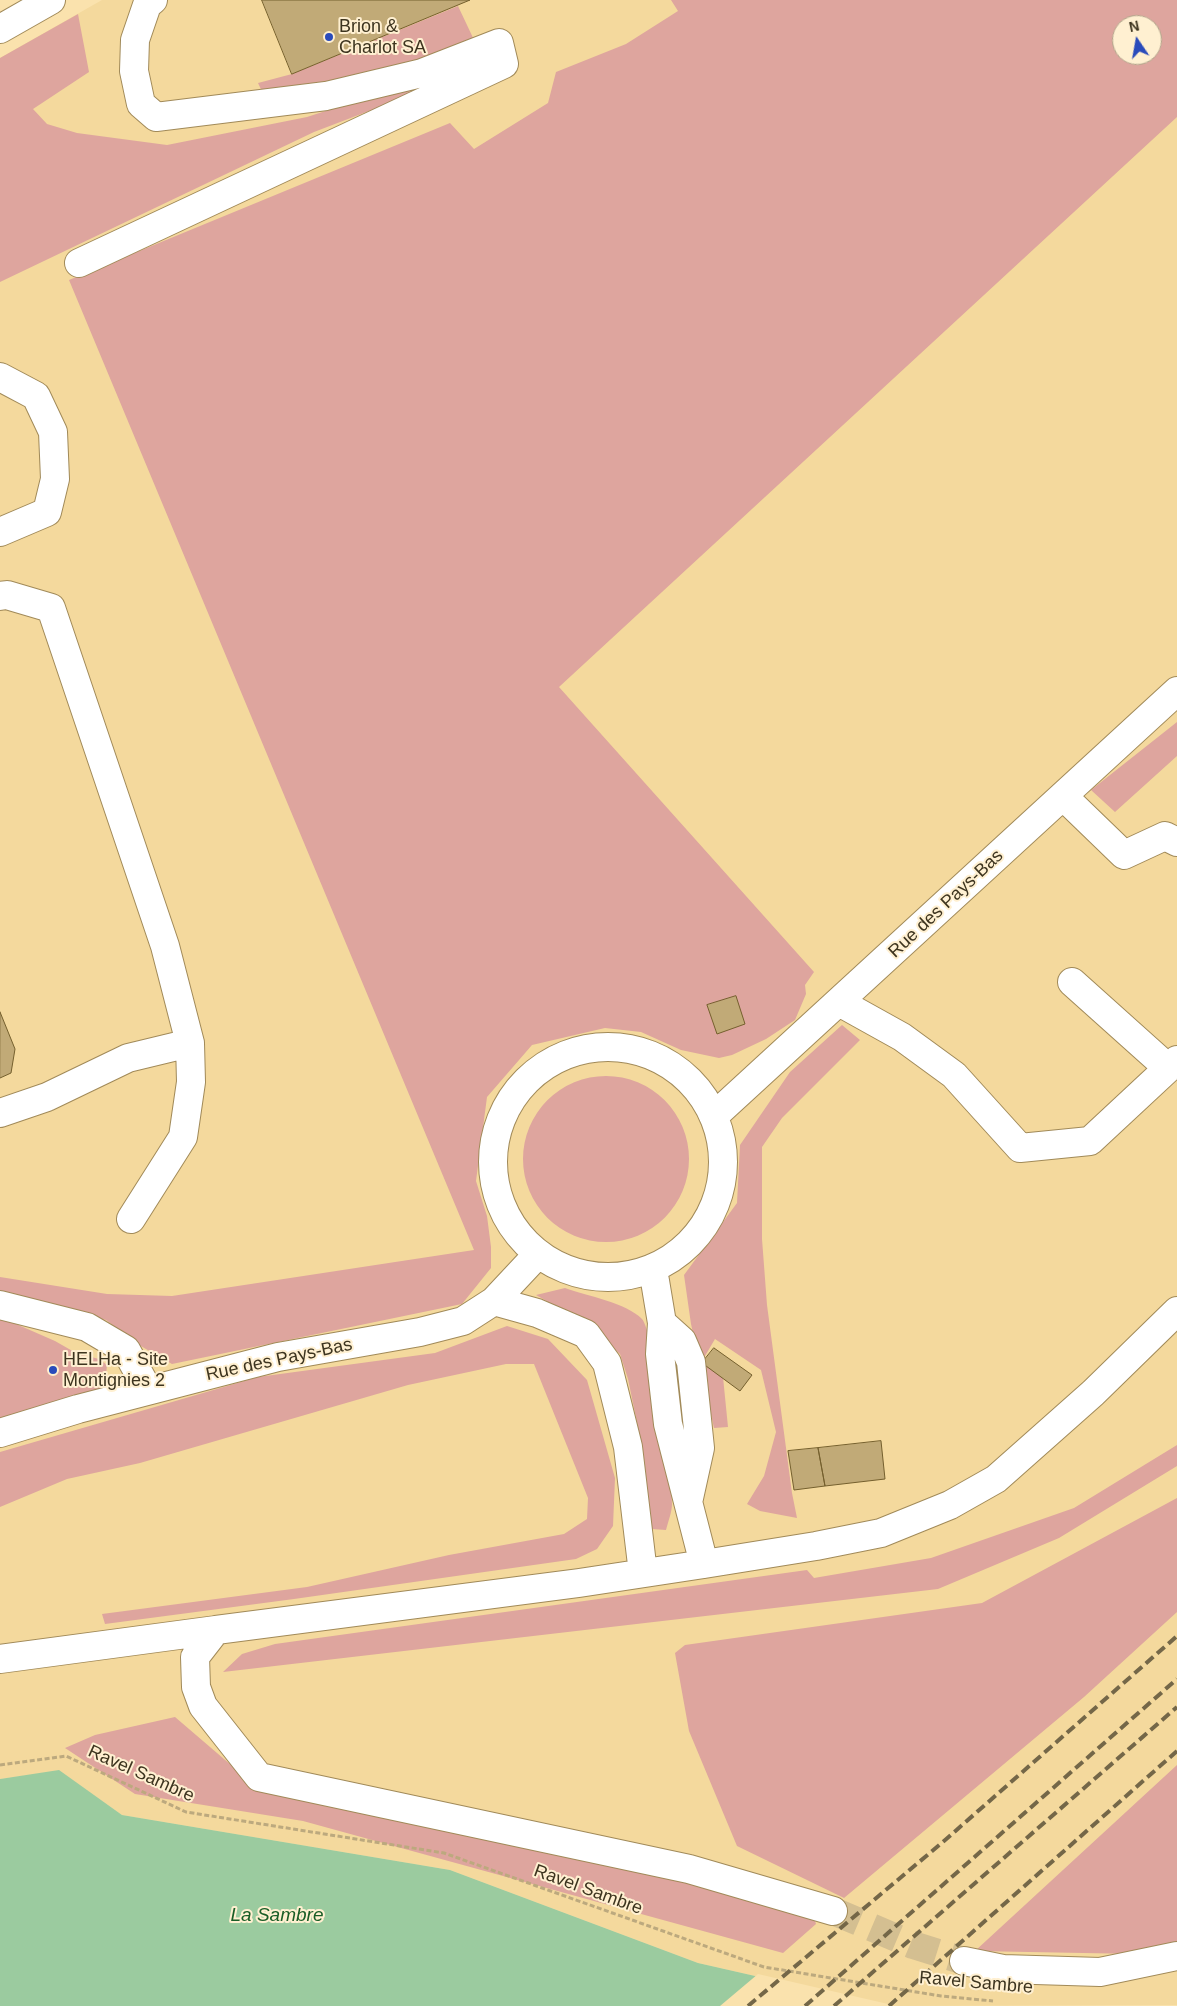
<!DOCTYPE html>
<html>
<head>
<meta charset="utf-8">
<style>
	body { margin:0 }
	#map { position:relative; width:1177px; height:2006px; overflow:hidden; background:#fae2ad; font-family:Helvetica,sans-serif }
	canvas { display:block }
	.north { position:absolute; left:1112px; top:15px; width:50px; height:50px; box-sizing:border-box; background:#fff0d1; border:1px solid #b1a58a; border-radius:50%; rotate:348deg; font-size:14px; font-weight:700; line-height:20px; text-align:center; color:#3d341f }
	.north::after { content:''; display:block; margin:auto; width:18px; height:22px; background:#2a4bbb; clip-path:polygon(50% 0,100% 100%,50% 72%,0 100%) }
</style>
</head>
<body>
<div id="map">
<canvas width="1177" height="2006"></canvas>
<div class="north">N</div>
</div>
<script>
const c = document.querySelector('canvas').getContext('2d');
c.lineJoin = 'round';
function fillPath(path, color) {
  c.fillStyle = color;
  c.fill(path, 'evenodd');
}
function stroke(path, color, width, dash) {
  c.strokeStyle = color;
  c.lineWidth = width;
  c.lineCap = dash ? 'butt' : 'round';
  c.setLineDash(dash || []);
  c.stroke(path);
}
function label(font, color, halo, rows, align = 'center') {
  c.font = font + ' Helvetica,sans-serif';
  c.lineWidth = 4;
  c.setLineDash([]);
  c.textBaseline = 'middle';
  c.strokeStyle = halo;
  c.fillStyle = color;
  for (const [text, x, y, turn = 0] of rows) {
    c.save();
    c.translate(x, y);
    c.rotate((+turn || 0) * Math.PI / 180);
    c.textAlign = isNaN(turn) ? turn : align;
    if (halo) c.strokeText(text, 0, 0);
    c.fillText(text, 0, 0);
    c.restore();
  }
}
fillPath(new Path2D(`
	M 102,0 L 1177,0 L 1177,2005 L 887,2006 L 698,1963 L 450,1870 L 122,1815 L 59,1771 L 0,1779 L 0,58 ZM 1122,25 L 1152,25 L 1152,55 L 1122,55 Z`), '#f4d99d');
fillPath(new Path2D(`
	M 671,0 L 1177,0 L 1177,117 L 559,687 L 814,972 L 805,985 L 806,994 L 795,1020 L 766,1039 L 732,1055 L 719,1058 L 681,1050 L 641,1032 L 605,1028 L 532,1045 L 487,1097 L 476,1181 L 487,1216 L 491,1247 L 491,1268 L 462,1304 L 172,1364 L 139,1345 L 106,1320 L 0,1292 L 0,1277 L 107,1294 L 172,1296 L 474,1250 L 69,280 L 450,123 L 474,149 L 548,103 L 556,72 L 626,44 L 678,11 ZM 1122,25 L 1152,25 L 1152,55 L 1122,55 Z
	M 458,6 L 475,42 L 438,61 L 268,104 L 258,83 L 292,74 Z
	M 78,14 L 89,72 L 33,109 L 47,124 L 77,133 L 167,145 L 307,117 L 433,76 L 437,85 L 314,132 L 0,282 L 0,58 Z
	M 1177,722 L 1177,756 L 1115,812 L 1091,790 Z
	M 842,1025 L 860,1040 L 782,1118 L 762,1147 L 762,1239 L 767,1305 L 792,1493 L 797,1518 L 760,1511 L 747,1504 L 764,1476 L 776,1432 L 761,1370 L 715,1339 L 702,1361 L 723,1377 L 728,1427 L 714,1428 L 691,1324 L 684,1275 L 737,1203 L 740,1145 L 790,1072 Z
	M523 1159a83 83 0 1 1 166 0a83 83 0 1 1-166 0Z
	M 565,1288 C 587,1296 627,1303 642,1319 C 654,1332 673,1479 672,1504 C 672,1512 668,1522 666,1530 L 652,1529 L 642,1447 L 628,1379 L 620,1354 L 601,1337 L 588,1320 L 550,1303 L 536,1295 Z
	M 0,1317 L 55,1341 L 76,1353 L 99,1359 L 107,1365 L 105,1387 L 0,1420 Z
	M 507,1326 L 548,1339 L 587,1380 L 615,1478 L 613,1526 L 597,1549 L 576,1559 L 294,1599 L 105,1624 L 102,1614 L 307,1587 L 449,1555 L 564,1534 L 587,1519 L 588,1498 L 534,1364 L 506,1364 L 408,1385 L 140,1463 L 67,1479 L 0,1507 L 0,1452 L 258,1377 L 435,1353 Z
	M 1177,1445 L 1177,1466 L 1059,1538 L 938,1589 L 223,1672 L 242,1654 L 275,1644 L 807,1570 L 814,1578 L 931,1558 L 1074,1508 Z
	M 1177,1498 L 1177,1612 L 1084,1697 L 844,1898 L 737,1846 L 689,1731 L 675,1653 L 685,1645 L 982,1603 Z
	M 175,1717 L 252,1783 L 809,1903 L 816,1924 L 783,1953 L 303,1821 L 135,1794 L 65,1748 L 95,1735 Z
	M 1177,1765 L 1177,1944 L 1137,1954 L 975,1951 Z`), '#dea59e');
fillPath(new Path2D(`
	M 59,1770 L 122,1815 L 450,1870 L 698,1963 L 887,2006 L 0,2006 L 0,1779 Z`), '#9bcb9f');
fillPath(new Path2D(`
	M 758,1974 L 888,2004 L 890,2006 L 720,2006 Z`), '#fae2ad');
const building = new Path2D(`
	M 262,0 L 470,0 L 292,74 Z
	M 736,996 L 745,1024 L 717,1034 L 707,1005 Z
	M 0,1012 L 15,1049 L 11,1073 L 0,1078 Z
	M 714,1348 L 752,1375 L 740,1391 L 702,1363 Z
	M 881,1441 L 885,1479 L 825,1486 L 818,1448 Z
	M 818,1448 L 825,1486 L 794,1490 L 788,1451 Z`);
fillPath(building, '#c1aa77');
stroke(building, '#75602e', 1);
stroke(new Path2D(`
	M 833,1911 L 913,1945 L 964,1961`), '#d4bf91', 28, [28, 14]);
const minor = new Path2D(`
	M 0,29 L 51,0
	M 79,263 L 504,64 L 499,43 L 422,73 L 326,96 L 156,117 L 141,104 L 134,71 L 135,40 L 147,5 L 153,0
	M 0,377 L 36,396 L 53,432 L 55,479 L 47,512 L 0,532
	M 0,596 L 7,595 L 51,608 L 165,946 L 190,1043 L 128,1058 L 47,1097 L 0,1113
	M 1063,796 L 1124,855 L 1165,836 L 1177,842
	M 1072,982 L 1168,1068
	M 839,1002 L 902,1037 L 954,1075 L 1020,1148 L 1090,1141 L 1177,1060
	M493 1162a115 115 0 1 1 230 0a115 115 0 1 1-230 0Z
	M 714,1116 L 1177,691
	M 131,1219 L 183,1137 L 191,1082 L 190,1043
	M 653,1269 L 662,1323 L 660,1354 L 668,1424 L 704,1564 L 579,1583 L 216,1630 L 195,1657 L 196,1687 L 203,1706 L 259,1777 L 689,1869 L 833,1911
	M 494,1301 L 537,1313 L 586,1334 L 607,1363 L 628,1447 L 643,1573
	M 0,1305 L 87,1327 L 126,1350 L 148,1390
	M 662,1323 L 682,1341 L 691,1362 L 700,1448 L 689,1498
	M 0,1433 L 78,1409 L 278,1357 L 420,1332 L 463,1321 L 494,1301 L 538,1254
	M 704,1564 L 816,1546 L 881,1533 L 950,1505 L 996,1479 L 1093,1393 L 1177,1311
	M 0,1659 L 216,1630
	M 964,1961 L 1003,1969 L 1100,1972 L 1177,1956`);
stroke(minor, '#a18a59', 30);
stroke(new Path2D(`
	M 0,1765 L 66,1756 L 186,1812 L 444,1853 L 764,1967 L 941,1996 L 993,2001`), '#bca97e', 3, [5, 2.5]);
stroke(minor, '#fff', 28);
stroke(new Path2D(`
	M 748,2006 L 944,1841 L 1177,1636
	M 805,2006 L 1177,1679
	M 834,2006 L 1177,1707
	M 889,2006 L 1177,1751`), '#746748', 4, [10, 5]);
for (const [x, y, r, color] of [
	[329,37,5,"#2a4bbb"],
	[53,1370,5,"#2a4bbb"]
]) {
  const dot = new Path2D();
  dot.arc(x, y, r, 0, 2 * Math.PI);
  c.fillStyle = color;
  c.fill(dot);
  stroke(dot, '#fff0d1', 2);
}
label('18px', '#3d341f', '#fff0d1', [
	["Brion &",339,27],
	["Charlot SA",339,48],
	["HELHa - Site",63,1360],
	["Montignies 2",63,1381]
], 'left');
label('18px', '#3d341f', '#fff0d1', [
	["Rue des Pays-Bas",946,904,-43],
	["Rue des Pays-Bas",279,1360,-12],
	["Ravel Sambre",141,1774,24],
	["Ravel Sambre",588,1890,20],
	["Ravel Sambre",976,1983,5]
]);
label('italic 19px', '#195d26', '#fff0d1', [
	["La Sambre",277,1916]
]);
</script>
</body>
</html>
